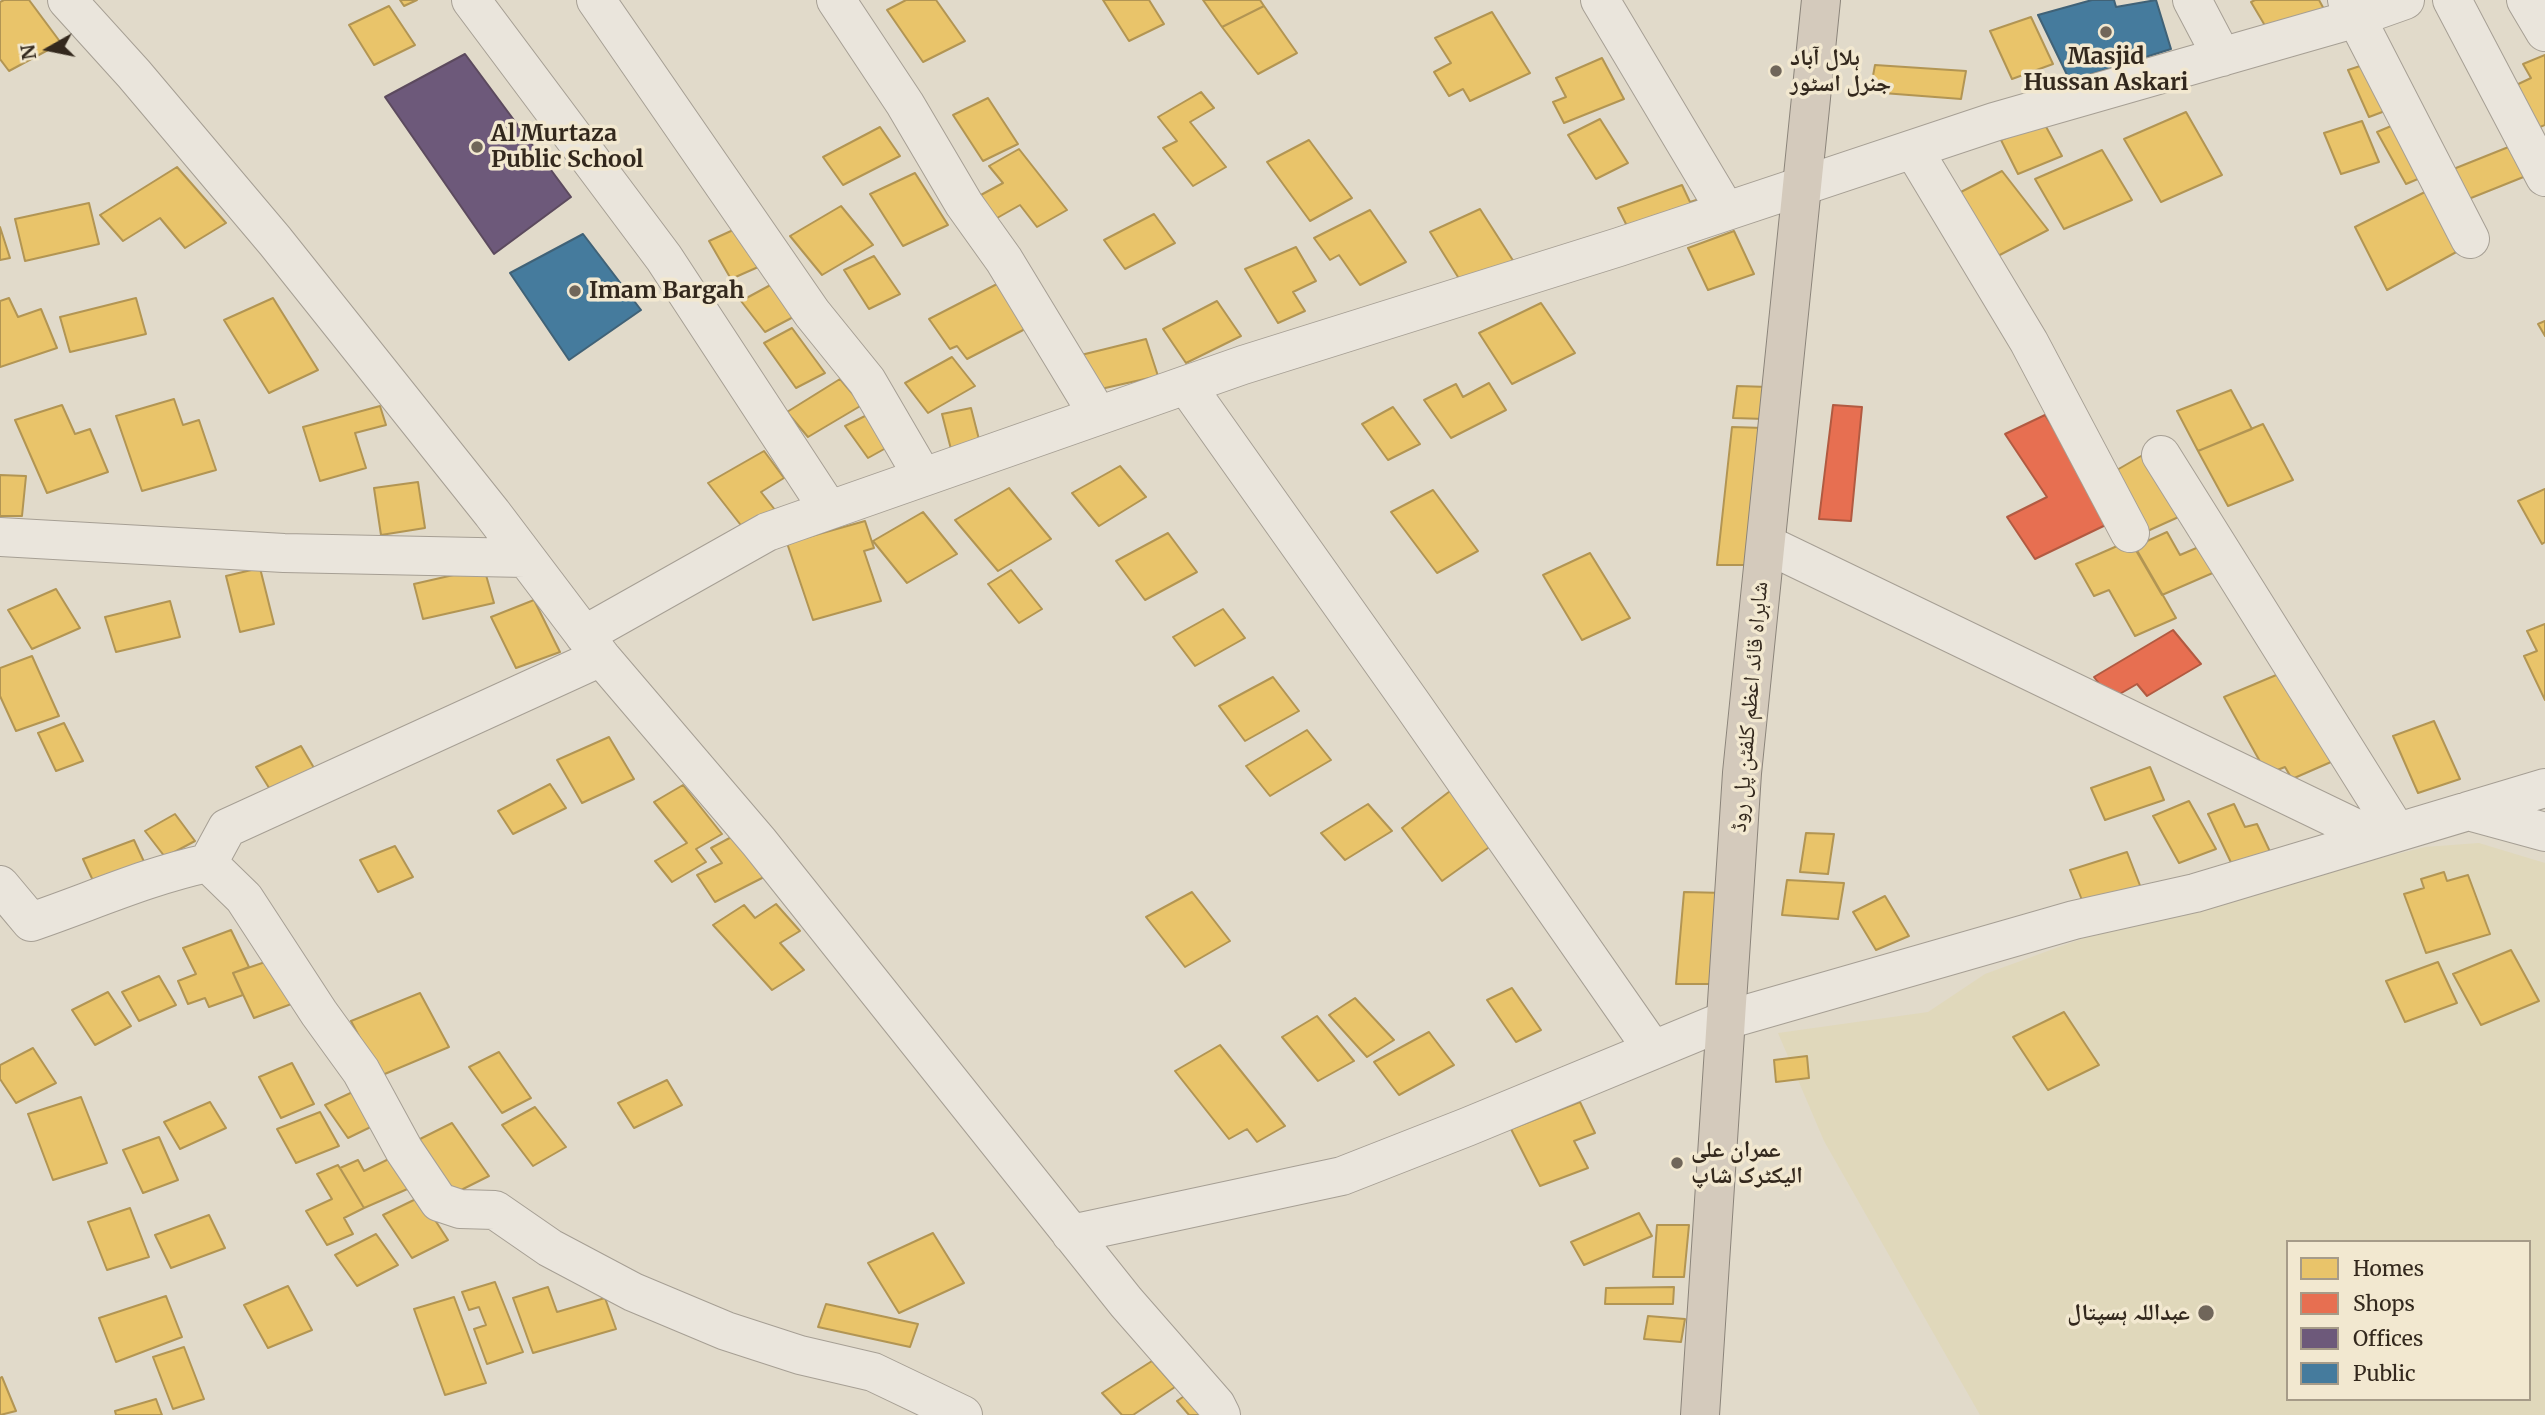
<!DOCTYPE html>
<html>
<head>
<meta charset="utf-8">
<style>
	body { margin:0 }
	#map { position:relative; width:2545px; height:1415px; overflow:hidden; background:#e1daca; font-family:Merriweather,serif }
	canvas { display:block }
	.legend { position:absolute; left:2286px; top:1240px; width:245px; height:161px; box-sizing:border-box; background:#f2e8d0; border:2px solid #a69b88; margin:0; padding:9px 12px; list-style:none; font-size:21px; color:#33281d }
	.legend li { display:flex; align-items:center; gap:14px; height:35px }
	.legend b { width:35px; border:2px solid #a69b88 }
	.north { position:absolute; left:14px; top:14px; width:70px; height:70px; -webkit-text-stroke:5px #f2e8d0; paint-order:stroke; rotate:261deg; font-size:19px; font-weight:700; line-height:28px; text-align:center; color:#33281d }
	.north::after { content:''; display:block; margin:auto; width:24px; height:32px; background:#33281d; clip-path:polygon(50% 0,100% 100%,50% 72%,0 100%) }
</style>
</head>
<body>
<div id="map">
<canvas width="2545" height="1415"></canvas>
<ul class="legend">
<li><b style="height:19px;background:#e9c46a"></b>Homes</li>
<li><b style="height:19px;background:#e76f51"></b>Shops</li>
<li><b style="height:19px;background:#6d597a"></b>Offices</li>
<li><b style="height:19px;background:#457b9d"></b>Public</li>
</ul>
<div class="north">N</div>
</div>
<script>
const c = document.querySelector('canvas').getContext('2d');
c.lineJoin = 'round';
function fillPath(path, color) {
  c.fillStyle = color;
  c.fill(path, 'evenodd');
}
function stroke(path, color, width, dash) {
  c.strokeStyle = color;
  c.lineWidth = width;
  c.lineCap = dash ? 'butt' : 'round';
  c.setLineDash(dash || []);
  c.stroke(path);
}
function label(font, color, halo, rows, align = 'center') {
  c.font = font + ' Merriweather,"Noto Naskh Arabic",serif';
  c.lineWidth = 7;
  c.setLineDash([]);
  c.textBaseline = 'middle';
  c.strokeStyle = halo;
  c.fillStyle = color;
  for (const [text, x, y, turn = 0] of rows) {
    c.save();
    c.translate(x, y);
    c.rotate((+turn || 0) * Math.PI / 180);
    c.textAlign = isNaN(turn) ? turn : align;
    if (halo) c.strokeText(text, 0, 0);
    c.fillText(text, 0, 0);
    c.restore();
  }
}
fillPath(new Path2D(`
	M 2479,843 L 2545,863 L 2545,1415 L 1980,1415 L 1824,1141 L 1778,1033 L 1928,1012 L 1985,974 L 2127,922 L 2425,847 ZM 2288,1242 L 2529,1242 L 2529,1399 L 2288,1399 Z`), '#e0d8bb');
const homes = new Path2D(`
	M 4,0 L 29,0 L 61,43 L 9,71 L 0,59 L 0,2 Z
	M 400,0 L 417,0 L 404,6 Z
	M 906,0 L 936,0 L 965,41 L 923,62 L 887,10 Z
	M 1103,0 L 1149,0 L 1164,24 L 1129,41 Z
	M 1203,0 L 1260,0 L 1264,6 L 1222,27 Z
	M 2255,0 L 2319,0 L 2325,11 L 2270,34 L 2251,2 Z
	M 389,6 L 415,45 L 374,65 L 349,25 Z
	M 1264,6 L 1297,53 L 1258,74 L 1222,27 Z
	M 1492,12 L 1530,73 L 1470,101 L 1463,89 L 1449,96 L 1434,72 L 1451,63 L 1435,38 Z
	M 2031,17 L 2053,64 L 2012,79 L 1990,31 Z
	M 2545,55 L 2545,125 L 2535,129 L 2512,87 L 2531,78 L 2523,64 Z
	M 1602,58 L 1624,99 L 1564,123 L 1553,102 L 1566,97 L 1556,78 Z
	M 2372,62 L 2393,108 L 2369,117 L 2348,70 Z
	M 1875,65 L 1966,71 L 1961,99 L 1870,92 Z
	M 1201,92 L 1214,108 L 1190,122 L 1226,167 L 1193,186 L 1163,148 L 1177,141 L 1158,117 Z
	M 988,98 L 1018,144 L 983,161 L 953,115 Z
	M 2186,112 L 2222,175 L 2161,202 L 2124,139 Z
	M 1600,119 L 1628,163 L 1596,179 L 1568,135 Z
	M 2362,121 L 2379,162 L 2341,174 L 2324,133 Z
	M 2403,121 L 2432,173 L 2406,184 L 2377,132 Z
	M 2044,123 L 2062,156 L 2018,174 L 2001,140 Z
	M 880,127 L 900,156 L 843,185 L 823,157 Z
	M 1309,140 L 1352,198 L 1310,221 L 1267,162 Z
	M 2511,146 L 2526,176 L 2466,200 L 2451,170 Z
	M 1019,149 L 1067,210 L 1037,227 L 1020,205 L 983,226 L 966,203 L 1003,183 L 989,166 Z
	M 2102,150 L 2132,200 L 2064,229 L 2035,179 Z
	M 177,167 L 226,223 L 185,248 L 160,218 L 123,241 L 100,215 Z
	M 2002,171 L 2048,230 L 1990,260 L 1953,196 Z
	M 915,173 L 948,225 L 903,246 L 870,194 Z
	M 1682,185 L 1690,202 L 1709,196 L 1634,240 L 1618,208 Z
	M 2429,190 L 2460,250 L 2387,290 L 2355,227 Z
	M 89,203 L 99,244 L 25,261 L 15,219 Z
	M 841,206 L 873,245 L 822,275 L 790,236 Z
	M 1480,209 L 1514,262 L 1463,285 L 1430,232 Z
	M 1370,210 L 1406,262 L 1360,285 L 1339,255 L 1330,260 L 1314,238 Z
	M 1154,214 L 1175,243 L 1125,269 L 1104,240 Z
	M 742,226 L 765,264 L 731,279 L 709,241 Z
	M 0,227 L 10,258 L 0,260 Z
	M 1734,231 L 1754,274 L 1708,290 L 1688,248 Z
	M 1296,247 L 1316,281 L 1293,292 L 1305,311 L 1278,323 L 1245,269 Z
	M 874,256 L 900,294 L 869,309 L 844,270 Z
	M 776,282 L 799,314 L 765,332 L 741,301 Z
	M 999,283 L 1029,327 L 967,359 L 957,346 L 950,349 L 929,319 Z
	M 9,298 L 18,317 L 41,309 L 57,348 L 0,367 L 0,301 Z
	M 136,298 L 146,334 L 70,352 L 60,317 Z
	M 273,298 L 318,370 L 269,393 L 224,320 Z
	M 1217,301 L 1241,336 L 1186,363 L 1163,329 Z
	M 1541,303 L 1575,353 L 1512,384 L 1479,333 Z
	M 2545,321 L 2545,336 L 2538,324 Z
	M 792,328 L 825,373 L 796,388 L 764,343 Z
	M 1146,339 L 1158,376 L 1092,391 L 1081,355 Z
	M 952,357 L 975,386 L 928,413 L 905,383 Z
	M 840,379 L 862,405 L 808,437 L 787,412 Z
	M 1489,383 L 1506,410 L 1451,438 L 1424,400 L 1456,384 L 1463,397 Z
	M 1737,386 L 1769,387 L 1765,419 L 1733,418 Z
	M 2231,390 L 2252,429 L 2198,451 L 2177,411 Z
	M 174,399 L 183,425 L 199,420 L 216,470 L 142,491 L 116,416 Z
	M 62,405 L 75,434 L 90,429 L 108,472 L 47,493 L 15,420 Z
	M 380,406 L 386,425 L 355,433 L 366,468 L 320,481 L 303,427 Z
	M 1393,407 L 1420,444 L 1388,460 L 1362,424 Z
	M 971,408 L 982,451 L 953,457 L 942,414 Z
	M 873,412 L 895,443 L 868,458 L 845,426 Z
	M 2263,424 L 2293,480 L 2228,506 L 2198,451 Z
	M 1732,427 L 1764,428 L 1747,565 L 1717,565 Z
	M 764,451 L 784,478 L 761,492 L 779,515 L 747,533 L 708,483 Z
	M 2148,452 L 2183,515 L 2143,533 L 2110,474 Z
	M 1120,466 L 1146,497 L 1099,526 L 1072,493 Z
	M 0,475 L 26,476 L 22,516 L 0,516 Z
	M 418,482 L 425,528 L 381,535 L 374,488 Z
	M 1009,488 L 1051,539 L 998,571 L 955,520 Z
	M 2545,489 L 2545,542 L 2542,544 L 2518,501 Z
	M 1433,490 L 1478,551 L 1437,573 L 1391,512 Z
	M 923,512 L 957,554 L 907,583 L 873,541 Z
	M 865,521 L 874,548 L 864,551 L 881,601 L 813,620 L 787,543 Z
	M 2167,532 L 2180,555 L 2201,546 L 2215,572 L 2162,595 L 2134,547 Z
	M 1168,533 L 1197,572 L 1145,600 L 1116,561 Z
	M 2131,540 L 2176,618 L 2135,636 L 2109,590 L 2094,596 L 2076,564 Z
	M 1590,553 L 1630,618 L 1582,640 L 1543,575 Z
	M 260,568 L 274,624 L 240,632 L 226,576 Z
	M 484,568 L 494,603 L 423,619 L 414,584 Z
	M 1011,570 L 1042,609 L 1019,623 L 988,584 Z
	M 56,589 L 80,628 L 32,649 L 8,610 Z
	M 534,600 L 560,652 L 516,668 L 491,617 Z
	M 170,601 L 180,637 L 116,652 L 105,617 Z
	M 1223,609 L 1245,638 L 1195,666 L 1173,637 Z
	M 2545,624 L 2545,700 L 2524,656 L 2537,651 L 2527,631 Z
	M 32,656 L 59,716 L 16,731 L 0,696 L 0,668 Z
	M 2281,673 L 2331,762 L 2292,779 L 2285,767 L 2267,774 L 2224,697 Z
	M 1273,677 L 1299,711 L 1245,741 L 1219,706 Z
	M 2434,721 L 2460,779 L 2418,793 L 2393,736 Z
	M 64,723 L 83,761 L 56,771 L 38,733 Z
	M 1307,730 L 1331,760 L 1270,796 L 1246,766 Z
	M 609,737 L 634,779 L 582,803 L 557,760 Z
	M 301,746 L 320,778 L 276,799 L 256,767 Z
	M 2150,767 L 2164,800 L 2105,820 L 2091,788 Z
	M 550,784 L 566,808 L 513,834 L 498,811 Z
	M 683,785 L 722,834 L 696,849 L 706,862 L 672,882 L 655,861 L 687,843 L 654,802 Z
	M 1454,788 L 1495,843 L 1442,881 L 1402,828 Z
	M 2189,801 L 2216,849 L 2179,863 L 2153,816 Z
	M 1368,804 L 1392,831 L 1345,860 L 1321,833 Z
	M 2234,804 L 2245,827 L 2257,824 L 2274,860 L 2236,873 L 2208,814 Z
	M 175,814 L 195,841 L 165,857 L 145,831 Z
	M 1806,833 L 1834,834 L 1828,874 L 1800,872 Z
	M 737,834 L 766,876 L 715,902 L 697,875 L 722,863 L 711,848 Z
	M 134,840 L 146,866 L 95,885 L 83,859 Z
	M 395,846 L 413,877 L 378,892 L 360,860 Z
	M 2127,852 L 2141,888 L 2084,905 L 2070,870 Z
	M 2444,872 L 2447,881 L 2468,875 L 2490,934 L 2426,953 L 2404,894 L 2424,888 L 2421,879 Z
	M 1787,880 L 1844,883 L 1838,919 L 1782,915 Z
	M 1192,892 L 1230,941 L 1185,967 L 1146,917 Z
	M 1684,892 L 1725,893 L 1717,984 L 1676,984 Z
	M 1885,896 L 1909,936 L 1876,950 L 1853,912 Z
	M 776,904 L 800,931 L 780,943 L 804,970 L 772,990 L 713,925 L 744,905 L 755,918 Z
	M 231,930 L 249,967 L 233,973 L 243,995 L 209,1007 L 205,998 L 188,1004 L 178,981 L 196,974 L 183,948 Z
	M 2511,950 L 2539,1001 L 2481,1025 L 2453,974 Z
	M 274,959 L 294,1003 L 254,1018 L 233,973 Z
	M 2438,962 L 2457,1003 L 2405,1022 L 2386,981 Z
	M 159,976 L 176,1005 L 139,1021 L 122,992 Z
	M 1512,988 L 1541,1030 L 1516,1042 L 1487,1000 Z
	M 108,992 L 131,1026 L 95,1045 L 72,1010 Z
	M 420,993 L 449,1047 L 380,1076 L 351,1021 Z
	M 1355,998 L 1394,1040 L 1367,1057 L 1329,1015 Z
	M 2064,1012 L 2099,1065 L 2048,1090 L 2013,1037 Z
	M 1317,1016 L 1354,1061 L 1318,1081 L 1282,1037 Z
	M 1429,1032 L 1454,1065 L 1399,1095 L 1374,1062 Z
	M 1220,1045 L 1285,1126 L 1257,1142 L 1247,1129 L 1229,1139 L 1175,1071 Z
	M 33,1048 L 56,1083 L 16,1103 L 0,1079 L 0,1065 Z
	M 499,1052 L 531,1098 L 502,1113 L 469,1067 Z
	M 1807,1056 L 1809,1078 L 1776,1082 L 1774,1060 Z
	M 292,1063 L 314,1104 L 281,1118 L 259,1077 Z
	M 667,1080 L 682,1105 L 634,1128 L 618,1103 Z
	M 359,1089 L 381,1122 L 348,1138 L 325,1105 Z
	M 81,1097 L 107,1163 L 53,1180 L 28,1114 Z
	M 210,1102 L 226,1128 L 180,1149 L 164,1122 Z
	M 1580,1102 L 1595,1133 L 1574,1141 L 1588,1168 L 1540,1186 L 1511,1129 Z
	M 535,1107 L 566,1147 L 533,1166 L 502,1125 Z
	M 320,1112 L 339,1146 L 296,1163 L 277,1129 Z
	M 452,1123 L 489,1176 L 449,1196 L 412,1143 Z
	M 159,1137 L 178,1180 L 143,1193 L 123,1150 Z
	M 393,1157 L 412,1187 L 364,1208 L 340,1168 L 358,1160 L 364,1171 Z
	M 338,1165 L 364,1208 L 344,1218 L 353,1234 L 327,1245 L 306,1211 L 332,1199 L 317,1174 Z
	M 420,1197 L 448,1240 L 412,1258 L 383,1215 Z
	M 130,1208 L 149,1257 L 107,1270 L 88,1222 Z
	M 1639,1213 L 1652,1236 L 1584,1265 L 1571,1242 Z
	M 209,1215 L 225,1248 L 171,1268 L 155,1235 Z
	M 1657,1225 L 1689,1225 L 1684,1277 L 1653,1277 Z
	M 933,1233 L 964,1283 L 899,1313 L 868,1263 Z
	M 376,1234 L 398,1265 L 357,1286 L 335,1255 Z
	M 495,1282 L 523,1352 L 487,1364 L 474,1329 L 486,1325 L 479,1307 L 469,1310 L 462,1292 Z
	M 288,1286 L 312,1330 L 268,1348 L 244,1305 Z
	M 548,1287 L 557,1312 L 605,1298 L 616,1329 L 533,1353 L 513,1298 Z
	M 1674,1287 L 1673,1304 L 1605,1304 L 1606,1288 Z
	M 166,1296 L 182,1337 L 116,1362 L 99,1318 Z
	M 454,1297 L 486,1383 L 445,1395 L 414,1309 Z
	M 826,1304 L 918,1324 L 910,1347 L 818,1327 Z
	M 1648,1316 L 1685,1319 L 1681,1342 L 1644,1339 Z
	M 184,1347 L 204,1399 L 173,1409 L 153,1357 Z
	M 1152,1361 L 1175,1387 L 1133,1415 L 1122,1415 L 1102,1393 Z
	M 2,1377 L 16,1411 L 0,1415 L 0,1378 Z
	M 1193,1390 L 1214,1415 L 1189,1415 L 1177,1401 Z
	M 156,1399 L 162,1415 L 116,1415 L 115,1411 Z`);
fillPath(homes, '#e9c46a');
stroke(homes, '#b29553', 2);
const shops = new Path2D(`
	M 1833,405 L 1862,407 L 1851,521 L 1819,519 Z
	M 2045,415 L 2114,521 L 2035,559 L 2007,517 L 2047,497 L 2005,434 Z
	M 2173,630 L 2201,664 L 2147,696 L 2137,684 L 2111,699 L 2094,677 Z`);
fillPath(shops, '#e76f51');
stroke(shops, '#b15a41', 2);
const offices = new Path2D(`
	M 465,54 L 571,197 L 494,254 L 385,97 Z`);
fillPath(offices, '#6d597a');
stroke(offices, '#5c4a5e', 2);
const public = new Path2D(`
	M 2092,0 L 2114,0 L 2116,7 L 2156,0 L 2171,49 L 2070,81 L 2038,15 Z
	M 583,234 L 641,310 L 569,360 L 510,273 Z`);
fillPath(public, '#457b9d');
stroke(public, '#406277', 2);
const minor = new Path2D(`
	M 67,0 L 134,74 L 275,241 L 492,513 L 601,657 L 759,842 L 1126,1302 L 1216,1405 L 1221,1415
	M 471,0 L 664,258 L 829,510
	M 596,0 L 812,313 L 867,381 L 923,477
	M 836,0 L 905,104 L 964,204 L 1004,260 L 1098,415
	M 1600,0 L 1726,211
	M 2192,0 L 2222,57
	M 2347,0 L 2470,239
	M 2452,0 L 2545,177
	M 2526,0 L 2545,32
	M 1913,149 L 2029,342 L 2130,533
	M 1186,385 L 1412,704 L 1653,1050
	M 2161,455 L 2397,832
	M 0,537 L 284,553 L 525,558
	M 1766,544 L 2376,838
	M 584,635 L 767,532 L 1243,365 L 1619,247 L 1994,122 L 2343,22 L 2405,0
	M 2468,811 L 2545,832
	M 208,863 L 227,828 L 601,657
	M 0,885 L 31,922 C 90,902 147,876 208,863 L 244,898 L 319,1013 L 361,1071 L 404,1150 L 439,1202 L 460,1209 L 495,1210 L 550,1248 L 633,1292 L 726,1331 L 800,1355 L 873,1372 L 963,1415
	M 1071,1234 L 1342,1176 L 1467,1127 L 1726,1020 L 2074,920 L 2195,893 L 2545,788`);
const highway = new Path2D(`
	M 1700,1415 L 1742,773 L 1821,0`);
stroke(minor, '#a69f94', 40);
stroke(highway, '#8b847a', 40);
stroke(minor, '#eae5dc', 38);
stroke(highway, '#d4cabc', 38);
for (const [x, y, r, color] of [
	[2106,32,7,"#70665a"],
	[1776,71,7,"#70665a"],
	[477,147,7,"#70665a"],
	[575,291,7,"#70665a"],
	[1677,1163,7,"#70665a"],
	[2206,1313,9,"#70665a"]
]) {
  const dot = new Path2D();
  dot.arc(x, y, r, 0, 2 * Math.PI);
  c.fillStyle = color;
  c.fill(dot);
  stroke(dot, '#f2e8d0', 2.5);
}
label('bold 23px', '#33281d', '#f2e8d0', [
	["Masjid",2106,57,"center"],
	["Hussan Askari",2106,83,"center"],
	["ہلال آباد",1790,58],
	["جنرل اسٹور",1790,84],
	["Al Murtaza",491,134],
	["Public School",491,160],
	["Imam Bargah",589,291],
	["عمران علی",1691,1150],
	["الیکٹرک شاپ",1691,1176],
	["عبداللہ ہسپتال",2190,1313,"right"]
], 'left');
label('23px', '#33281d', '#f2e8d0', [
	["شاہراہ قائد اعظم کلفٹن پل روڈ",1750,707,-85]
]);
</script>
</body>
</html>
